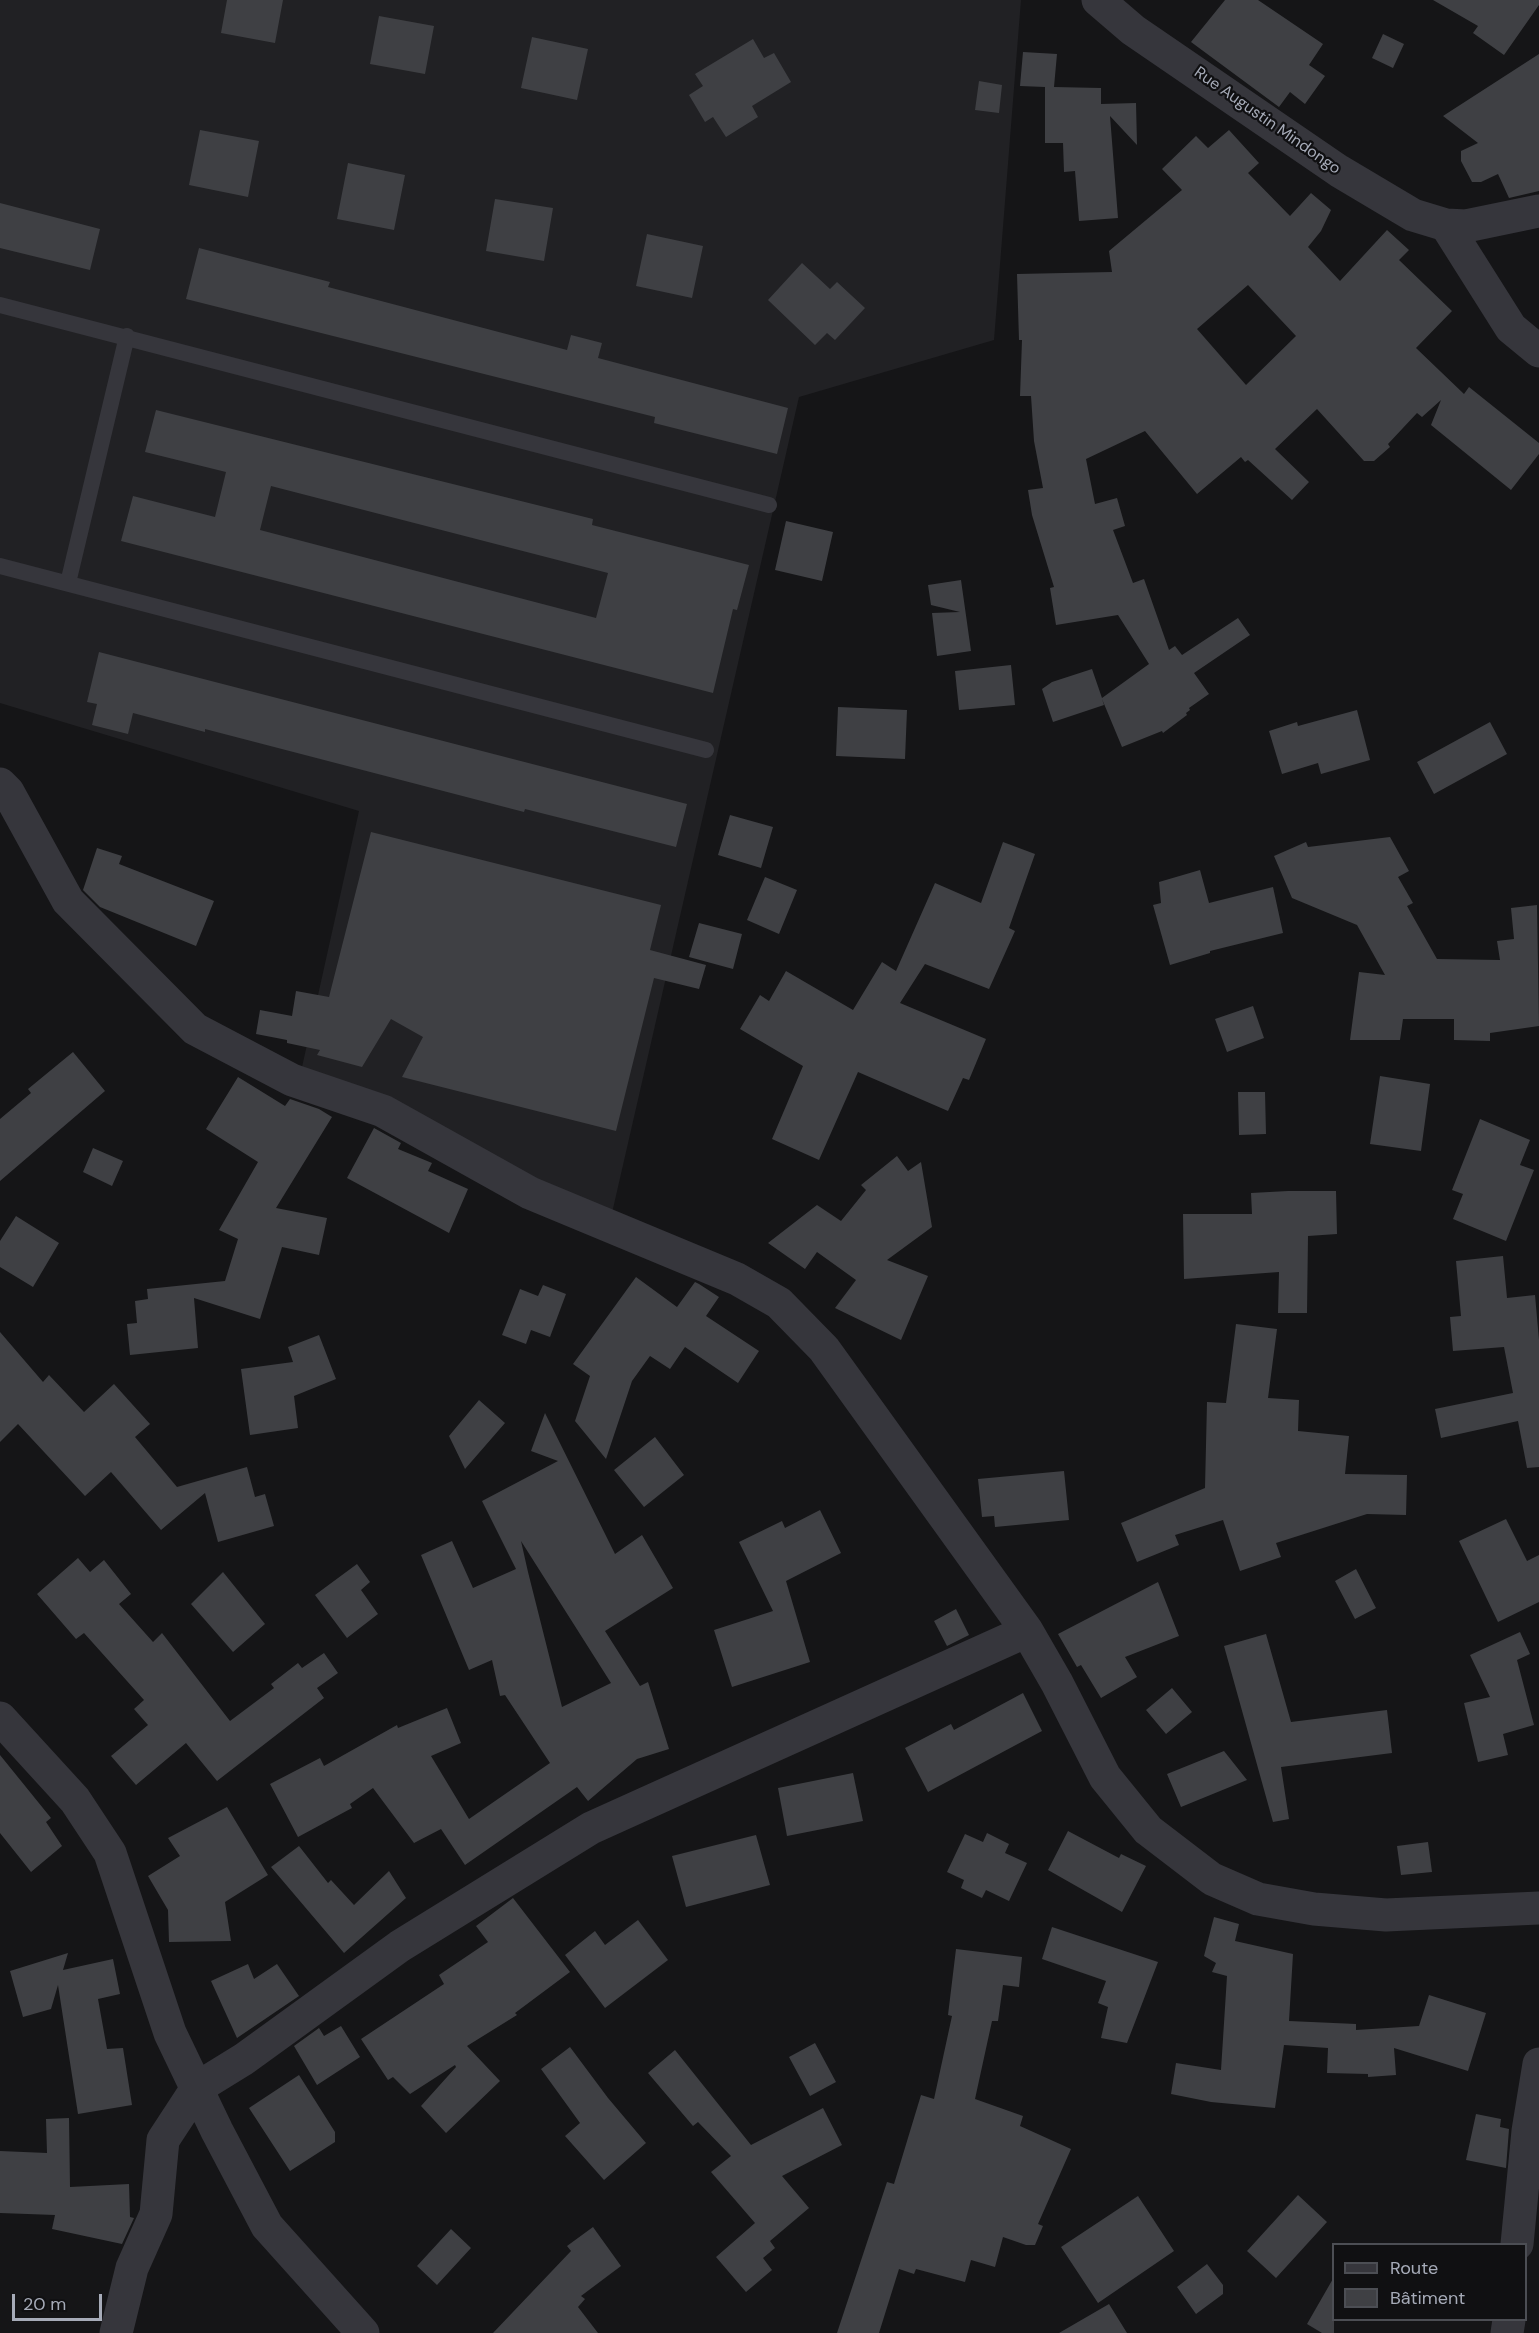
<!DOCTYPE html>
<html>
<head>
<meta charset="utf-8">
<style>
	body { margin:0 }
	#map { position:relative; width:1539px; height:2333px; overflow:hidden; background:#151517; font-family:"DM Sans",sans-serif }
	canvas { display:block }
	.legend { position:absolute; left:1332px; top:2243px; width:195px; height:78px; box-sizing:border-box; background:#101012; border:2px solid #4c4e54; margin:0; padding:8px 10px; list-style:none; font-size:18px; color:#a6abb8 }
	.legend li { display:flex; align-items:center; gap:12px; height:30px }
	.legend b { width:30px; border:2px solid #4c4e54 }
	.scale { position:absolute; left:12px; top:2294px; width:90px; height:27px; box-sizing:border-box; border:3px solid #a6abb8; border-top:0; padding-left:8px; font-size:18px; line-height:21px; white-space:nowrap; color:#a6abb8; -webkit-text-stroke:4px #101012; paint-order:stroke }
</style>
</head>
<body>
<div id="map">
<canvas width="1539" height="2333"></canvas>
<ul class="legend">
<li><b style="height:8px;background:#36363c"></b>Route</li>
<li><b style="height:16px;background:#3f4044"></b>Bâtiment</li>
</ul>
<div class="scale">20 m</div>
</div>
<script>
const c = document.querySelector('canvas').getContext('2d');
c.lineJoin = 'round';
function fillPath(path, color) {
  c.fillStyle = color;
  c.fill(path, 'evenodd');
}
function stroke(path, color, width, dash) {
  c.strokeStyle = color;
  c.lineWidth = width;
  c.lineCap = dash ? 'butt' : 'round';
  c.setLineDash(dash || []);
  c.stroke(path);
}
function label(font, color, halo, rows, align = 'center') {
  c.font = font + ' "DM Sans",sans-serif';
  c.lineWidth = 4.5;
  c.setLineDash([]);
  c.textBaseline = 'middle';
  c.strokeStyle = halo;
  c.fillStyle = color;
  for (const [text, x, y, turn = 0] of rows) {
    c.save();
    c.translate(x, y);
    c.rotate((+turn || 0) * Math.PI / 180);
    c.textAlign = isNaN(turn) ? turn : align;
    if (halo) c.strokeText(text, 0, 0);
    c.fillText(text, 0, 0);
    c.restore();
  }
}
fillPath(new Path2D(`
	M 0,0 L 1021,0 L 994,340 L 799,397 L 612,1213 L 300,1076 L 359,811 L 0,703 Z`), '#212124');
fillPath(new Path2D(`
	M 227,0 L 283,0 L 275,43 L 221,33 Z
	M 1225,0 L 1258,0 L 1323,44 L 1309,65 L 1325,76 L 1305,104 L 1290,92 L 1279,107 L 1191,42 Z
	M 1433,0 L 1539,0 L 1539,5 L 1504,55 L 1473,33 L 1478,26 Z
	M 379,16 L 434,26 L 425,74 L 370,64 Z
	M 1383,34 L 1404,44 L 1393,68 L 1372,58 Z
	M 532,37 L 588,49 L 577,100 L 521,88 Z
	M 753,39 L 764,58 L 774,53 L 791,82 L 752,106 L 758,117 L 726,137 L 713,117 L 705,122 L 689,95 L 703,86 L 695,74 Z
	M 1023,52 L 1057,54 L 1054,87 L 1101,88 L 1101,104 L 1136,103 L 1137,145 L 1110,116 L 1118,218 L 1079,221 L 1075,171 L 1064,172 L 1063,143 L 1045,143 L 1045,87 L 1020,86 Z
	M 1539,54 L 1539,191 L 1509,198 L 1498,174 L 1481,182 L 1472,182 L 1461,161 L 1461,151 L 1478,143 L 1443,116 Z
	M 979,81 L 1002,85 L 999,113 L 975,110 Z
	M 200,130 L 259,141 L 248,197 L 189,185 Z
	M 1229,130 L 1259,163 L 1248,173 L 1290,216 L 1311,193 L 1331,210 L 1321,231 L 1308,247 L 1340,281 L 1387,230 L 1409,250 L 1399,260 L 1452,311 L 1416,348 L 1464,394 L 1469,387 L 1539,443 L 1539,454 L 1511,490 L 1431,425 L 1441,400 L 1422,417 L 1417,413 L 1388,444 L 1390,447 L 1374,461 L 1364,461 L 1317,409 L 1275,449 L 1309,482 L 1292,500 L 1248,460 L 1245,462 L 1241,457 L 1197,494 L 1145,431 L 1086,459 L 1095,504 L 1117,498 L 1125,526 L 1113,530 L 1133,583 L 1144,579 L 1169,650 L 1175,646 L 1182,655 L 1238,618 L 1250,635 L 1194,673 L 1209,694 L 1189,708 L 1190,710 L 1186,713 L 1187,715 L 1163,733 L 1162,731 L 1122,747 L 1102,699 L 1104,705 L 1053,722 L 1042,689 L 1052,682 L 1092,669 L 1102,698 L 1149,664 L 1118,615 L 1056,625 L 1050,588 L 1054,587 L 1032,515 L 1028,490 L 1043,488 L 1034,441 L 1031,396 L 1020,396 L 1022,340 L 1019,340 L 1017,274 L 1112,272 L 1109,251 L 1182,190 L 1162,169 L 1196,136 L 1208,148 ZM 1248,285 L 1296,336 L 1246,385 L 1197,329 Z
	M 348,163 L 405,175 L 394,230 L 337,219 Z
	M 495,199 L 553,208 L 544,261 L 486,251 Z
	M 0,203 L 100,229 L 90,270 L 0,248 Z
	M 647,234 L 703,246 L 692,298 L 636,286 Z
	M 199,248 L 330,282 L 328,287 L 567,350 L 571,335 L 602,343 L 598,358 L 788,408 L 777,454 L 654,423 L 655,417 L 186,299 Z
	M 802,263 L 830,289 L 837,282 L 865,308 L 835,340 L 827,333 L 815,345 L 768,300 Z
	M 156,410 L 593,519 L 592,525 L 749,565 L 737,610 L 733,609 L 713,693 L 121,541 L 133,496 L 215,517 L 226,472 L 145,452 ZM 271,486 L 608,573 L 596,618 L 260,530 Z
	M 786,521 L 833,532 L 822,581 L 775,570 Z
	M 961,580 L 971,651 L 937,656 L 932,613 L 960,612 L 931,605 L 928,585 Z
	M 99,652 L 687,804 L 676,847 L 525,809 L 524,812 L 205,729 L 205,732 L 133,713 L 128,734 L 92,725 L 97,704 L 87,702 Z
	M 1011,665 L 1015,705 L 959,710 L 955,671 Z
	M 838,707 L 907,710 L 905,759 L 836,756 Z
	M 1357,710 L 1370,760 L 1321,774 L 1318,763 L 1282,774 L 1269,731 L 1297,722 L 1298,726 Z
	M 1490,722 L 1507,754 L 1434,794 L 1417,762 Z
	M 730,815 L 773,827 L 761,868 L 718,855 Z
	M 371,832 L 661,905 L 650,950 L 706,965 L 699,989 L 654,978 L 616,1131 L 402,1077 L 423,1037 L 391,1019 L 362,1067 L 317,1055 L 320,1050 L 287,1043 L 287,1040 L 256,1034 L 260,1010 L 292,1016 L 296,991 L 329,997 Z
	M 1390,837 L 1409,871 L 1398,877 L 1413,903 L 1407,906 L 1437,959 L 1500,960 L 1497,941 L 1514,939 L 1511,908 L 1537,905 L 1539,1026 L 1490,1033 L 1490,1041 L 1454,1040 L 1454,1019 L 1403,1019 L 1400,1040 L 1350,1040 L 1359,972 L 1385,975 L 1357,925 L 1292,898 L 1274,856 L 1306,842 L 1308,847 Z
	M 1003,842 L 1035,854 L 1009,928 L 1015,931 L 989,989 L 925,964 L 900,1003 L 986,1039 L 969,1080 L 963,1078 L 948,1111 L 858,1072 L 819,1160 L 772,1139 L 803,1066 L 740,1029 L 760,995 L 769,1001 L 786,971 L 853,1010 L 882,962 L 896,971 L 935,883 L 981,903 Z
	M 97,848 L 122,856 L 119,864 L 214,901 L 196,946 L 100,907 L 83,890 Z
	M 1200,870 L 1209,903 L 1273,887 L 1283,933 L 1210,951 L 1210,953 L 1170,965 L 1153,905 L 1161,903 L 1159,882 Z
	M 765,877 L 797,890 L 779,934 L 747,920 Z
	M 699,923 L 742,934 L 733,969 L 689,957 Z
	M 1253,1006 L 1264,1038 L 1227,1052 L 1215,1019 Z
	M 73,1052 L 105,1091 L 0,1181 L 0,1119 L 31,1093 L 28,1089 Z
	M 1380,1076 L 1430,1084 L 1421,1151 L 1370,1144 Z
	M 238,1077 L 285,1106 L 290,1099 L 319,1109 L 332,1117 L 276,1208 L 327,1218 L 319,1255 L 282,1247 L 260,1319 L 194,1298 L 198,1348 L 130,1355 L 127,1324 L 137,1323 L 135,1301 L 148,1299 L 147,1289 L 225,1281 L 238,1239 L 219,1230 L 258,1162 L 206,1129 Z
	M 1238,1092 L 1265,1092 L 1266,1134 L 1239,1135 Z
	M 1480,1119 L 1530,1140 L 1520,1165 L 1534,1170 L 1506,1241 L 1453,1219 L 1463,1194 L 1452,1190 Z
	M 374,1128 L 401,1143 L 398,1149 L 432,1163 L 428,1171 L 468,1189 L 449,1233 L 347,1178 Z
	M 93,1148 L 123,1161 L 112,1186 L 83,1172 Z
	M 897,1156 L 908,1171 L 921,1162 L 932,1227 L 887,1260 L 928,1276 L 901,1340 L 835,1308 L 856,1280 L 817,1252 L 805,1269 L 768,1243 L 817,1205 L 841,1221 L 866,1190 L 861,1185 Z
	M 1288,1191 L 1336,1191 L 1337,1234 L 1308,1236 L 1307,1313 L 1278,1313 L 1279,1272 L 1184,1279 L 1183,1214 L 1252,1214 L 1251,1193 Z
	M 16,1216 L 59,1243 L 33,1287 L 0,1267 L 0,1241 Z
	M 1503,1256 L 1507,1298 L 1535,1295 L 1539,1340 L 1539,1467 L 1527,1468 L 1518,1421 L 1441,1438 L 1435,1409 L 1513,1393 L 1504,1347 L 1453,1351 L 1450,1317 L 1461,1316 L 1456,1261 Z
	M 636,1277 L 677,1307 L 695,1282 L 699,1284 L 719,1297 L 706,1316 L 759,1351 L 738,1383 L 685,1347 L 670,1369 L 650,1356 L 632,1381 L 606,1459 L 575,1421 L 590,1376 L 573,1364 Z
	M 543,1285 L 566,1294 L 550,1337 L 531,1330 L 526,1344 L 502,1335 L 520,1289 L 538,1296 Z
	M 1236,1324 L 1277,1329 L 1268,1398 L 1299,1400 L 1298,1431 L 1349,1436 L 1345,1474 L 1407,1475 L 1406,1515 L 1367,1514 L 1276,1543 L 1281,1557 L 1240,1571 L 1223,1520 L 1175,1535 L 1179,1545 L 1137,1562 L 1121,1523 L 1205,1488 L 1207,1402 L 1226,1403 Z
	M 0,1332 L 43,1382 L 49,1375 L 84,1412 L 114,1384 L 150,1424 L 135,1437 L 177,1487 L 247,1467 L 255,1497 L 265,1494 L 274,1526 L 218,1542 L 205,1493 L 161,1530 L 111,1472 L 85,1496 L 18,1424 L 0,1442 Z
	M 319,1335 L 336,1379 L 294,1396 L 298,1428 L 250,1435 L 241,1369 L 293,1362 L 288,1347 Z
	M 479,1400 L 505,1423 L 465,1469 L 449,1436 Z
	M 545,1413 L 615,1554 L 642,1535 L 673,1588 L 605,1631 L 640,1686 L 648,1682 L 669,1749 L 637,1759 L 588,1801 L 577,1787 L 465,1865 L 441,1829 L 414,1843 L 373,1788 L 350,1804 L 352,1808 L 298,1837 L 270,1784 L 320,1758 L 324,1766 L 397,1725 L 398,1728 L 447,1708 L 461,1743 L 431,1756 L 469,1819 L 550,1763 L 505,1695 L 500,1696 L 492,1660 L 469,1670 L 421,1555 L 452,1541 L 473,1588 L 516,1569 L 482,1501 L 558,1461 L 531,1451 ZM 521,1541 L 611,1683 L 562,1707 L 528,1572 Z
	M 655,1437 L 684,1475 L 644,1507 L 614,1470 Z
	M 1064,1471 L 1069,1520 L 995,1527 L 994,1516 L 982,1517 L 978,1479 Z
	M 820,1510 L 841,1553 L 786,1581 L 810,1662 L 732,1687 L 714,1630 L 773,1611 L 739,1542 L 782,1521 L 785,1528 Z
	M 1506,1519 L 1527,1561 L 1539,1555 L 1539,1602 L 1498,1622 L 1459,1541 Z
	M 78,1558 L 90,1572 L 104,1560 L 131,1594 L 119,1604 L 153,1642 L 162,1633 L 230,1721 L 274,1688 L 271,1684 L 298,1663 L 302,1668 L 324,1653 L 338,1673 L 317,1688 L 324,1698 L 217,1781 L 186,1743 L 136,1785 L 111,1756 L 148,1725 L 134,1709 L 144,1700 L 84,1633 L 76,1639 L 37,1594 Z
	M 357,1564 L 370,1582 L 361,1590 L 378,1614 L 347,1638 L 315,1595 Z
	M 1356,1569 L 1376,1608 L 1355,1619 L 1335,1581 Z
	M 223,1572 L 265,1624 L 233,1652 L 191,1604 Z
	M 1158,1582 L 1179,1636 L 1125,1657 L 1137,1677 L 1101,1698 L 1081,1665 L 1077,1667 L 1058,1634 Z
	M 956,1609 L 969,1635 L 947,1646 L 934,1621 Z
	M 1520,1632 L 1530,1654 L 1517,1660 L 1534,1725 L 1503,1734 L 1508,1755 L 1478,1762 L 1464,1703 L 1490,1697 L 1470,1655 Z
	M 1266,1634 L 1291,1722 L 1387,1710 L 1392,1753 L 1281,1767 L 1289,1819 L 1273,1822 L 1224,1646 Z
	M 1172,1688 L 1192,1712 L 1166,1734 L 1146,1710 Z
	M 1023,1693 L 1042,1731 L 928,1792 L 905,1748 L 951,1724 L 954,1730 Z
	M 1224,1751 L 1247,1780 L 1181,1807 L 1167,1774 Z
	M 0,1755 L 51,1818 L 46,1822 L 62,1846 L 31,1872 L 0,1833 Z
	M 853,1773 L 863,1821 L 787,1836 L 778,1788 Z
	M 227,1807 L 268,1875 L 225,1902 L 231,1941 L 169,1942 L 168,1910 L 148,1876 L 180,1856 L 168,1838 Z
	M 1068,1831 L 1119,1858 L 1121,1854 L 1146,1866 L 1122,1912 L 1048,1870 Z
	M 987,1833 L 1009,1844 L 1005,1853 L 1027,1863 L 1009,1901 L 986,1890 L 982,1898 L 961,1888 L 964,1880 L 947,1872 L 965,1834 L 983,1842 Z
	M 756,1835 L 770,1885 L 686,1907 L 672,1856 Z
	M 1428,1842 L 1432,1872 L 1401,1875 L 1397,1846 Z
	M 299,1846 L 328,1883 L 331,1880 L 354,1905 L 389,1871 L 406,1898 L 344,1953 L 271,1867 Z
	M 513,1898 L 570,1972 L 515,2013 L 517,2015 L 467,2046 L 500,2081 L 446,2133 L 421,2106 L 456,2067 L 455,2065 L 410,2094 L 393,2077 L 388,2080 L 361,2039 L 444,1984 L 439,1975 L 488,1942 L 476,1926 Z
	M 1214,1917 L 1239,1924 L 1235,1941 L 1293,1954 L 1289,2021 L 1356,2024 L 1356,2030 L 1419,2026 L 1429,1995 L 1486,2013 L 1468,2071 L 1394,2048 L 1396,2075 L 1368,2077 L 1368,2074 L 1327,2073 L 1328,2048 L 1284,2045 L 1275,2108 L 1211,2102 L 1171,2094 L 1176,2063 L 1221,2070 L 1227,1976 L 1212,1972 L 1216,1963 L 1204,1956 Z
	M 638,1920 L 668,1960 L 605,2008 L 565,1955 L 595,1931 L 605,1945 Z
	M 1052,1927 L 1158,1962 L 1127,2043 L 1101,2038 L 1108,2007 L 1098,2003 L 1106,1981 L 1042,1959 Z
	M 956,1949 L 1022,1957 L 1019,1987 L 1003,1985 L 998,2021 L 992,2021 L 975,2099 L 1023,2116 L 1020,2126 L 1071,2149 L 1038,2224 L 1043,2226 L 1035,2245 L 1026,2245 L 1003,2237 L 995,2267 L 971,2260 L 965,2282 L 916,2269 L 914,2274 L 899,2269 L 879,2333 L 837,2333 L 887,2182 L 894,2184 L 921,2095 L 934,2099 L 952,2016 L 948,2015 Z
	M 68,1953 L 63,1970 L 113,1959 L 120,1994 L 98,1999 L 107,2049 L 123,2048 L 132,2105 L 78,2114 L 58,1985 L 51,2009 L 23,2017 L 10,1971 Z
	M 248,1964 L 254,1979 L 277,1964 L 299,1996 L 237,2038 L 211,1981 Z
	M 341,2026 L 360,2057 L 317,2085 L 294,2046 L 319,2028 L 324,2036 Z
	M 815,2043 L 836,2082 L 810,2096 L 789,2057 Z
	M 570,2047 L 608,2098 L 646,2143 L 604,2180 L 565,2136 L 580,2123 L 541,2069 Z
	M 675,2050 L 751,2145 L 823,2108 L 842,2145 L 782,2176 L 809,2208 L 770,2241 L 775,2248 L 763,2258 L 772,2270 L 746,2292 L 716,2257 L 755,2223 L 711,2172 L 731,2156 L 698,2122 L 693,2126 L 648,2073 Z
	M 299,2075 L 335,2132 L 335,2142 L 290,2171 L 249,2108 Z
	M 1476,2114 L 1501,2119 L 1500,2127 L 1509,2129 L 1506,2168 L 1466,2160 Z
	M 69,2118 L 70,2187 L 129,2184 L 130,2217 L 134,2218 L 122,2244 L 52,2229 L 55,2215 L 0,2213 L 0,2151 L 47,2153 L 46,2119 Z
	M 1298,2195 L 1327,2222 L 1276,2278 L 1247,2251 Z
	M 1138,2196 L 1174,2251 L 1098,2303 L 1061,2247 Z
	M 593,2227 L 621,2266 L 581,2296 L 585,2299 L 578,2307 L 598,2333 L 493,2333 L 571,2251 L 567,2246 Z
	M 451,2229 L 471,2248 L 437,2285 L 417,2266 Z
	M 1207,2264 L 1223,2285 L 1223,2294 L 1196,2314 L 1177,2287 Z
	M 1334,2277 L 1334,2333 L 1322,2333 L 1307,2324 Z
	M 1109,2304 L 1127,2333 L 1059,2333 Z`), '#3f4044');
stroke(new Path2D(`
	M 0,305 L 769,505
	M 0,566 L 706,750
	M 68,583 L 127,336`), '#36363c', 16);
stroke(new Path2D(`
	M 1098,0 L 1133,30 L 1339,171 L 1413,215 L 1446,225 L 1466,226 L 1539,211
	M 1446,225 L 1511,328 L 1539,351
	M 0,784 L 8,792 L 68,901 L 195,1029 L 292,1080 L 383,1111 L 530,1193 L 737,1279 L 779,1303 L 824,1349 L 1027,1631
	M 0,1718 L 75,1800 L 110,1853 L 170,2033 L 217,2131 L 267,2226 L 363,2333
	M 1517,2244 L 1528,2131 L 1539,2064
	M 116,2333 L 132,2268 L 156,2214 L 163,2140 L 197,2088 L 244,2059 L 400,1946 L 591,1828 L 1027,1631 L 1057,1683 L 1105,1777 L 1148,1830 L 1212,1879 L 1258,1899 L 1314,1909 L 1386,1915 L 1539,1908
	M 1507,2333 L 1509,2320`), '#36363c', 33);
label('16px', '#a6abb8', '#101012', [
	["Rue Augustin Mindongo",1267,121,35]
]);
</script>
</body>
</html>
